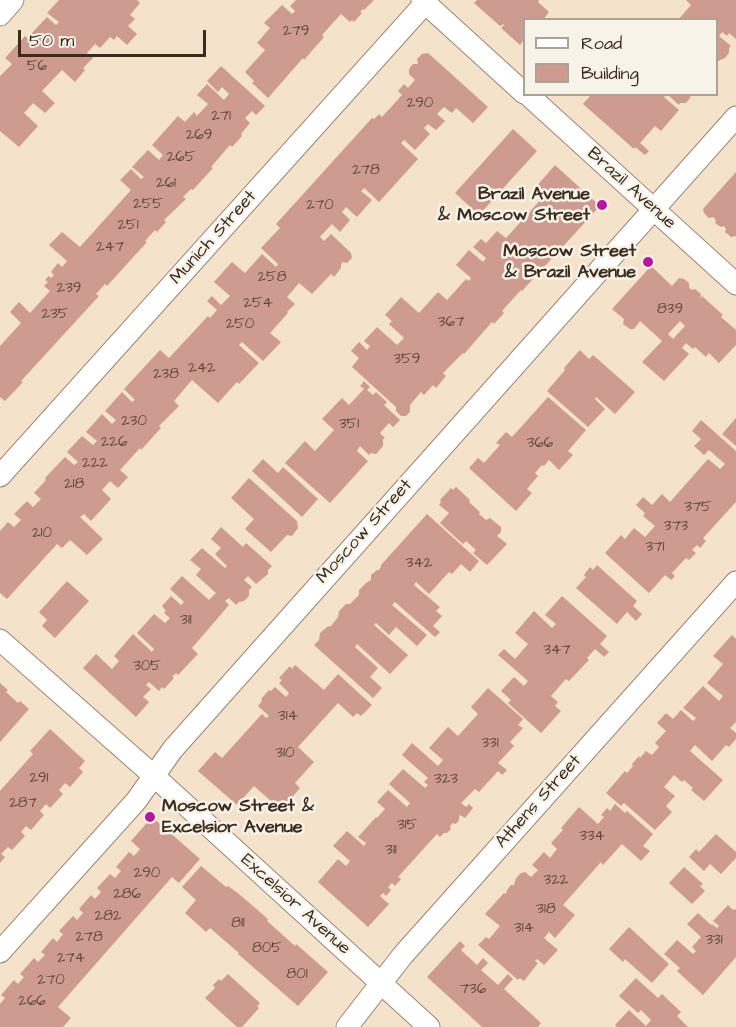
<!DOCTYPE html>
<html>
<head>
<meta charset="utf-8">
<style>
	body { margin:0 }
	#map { position:relative; width:736px; height:1027px; overflow:hidden; background:#f5e2cb; font-family:"Architects Daughter",sans-serif }
	canvas { display:block }
	.legend { position:absolute; left:523px; top:18px; width:195px; height:78px; box-sizing:border-box; background:#f7f3e8; border:2px solid #aca397; margin:0; padding:8px 10px; list-style:none; font-size:18px; color:#3b2a1e }
	.legend li { display:flex; align-items:center; gap:12px; height:30px }
	.legend b { width:30px; border:2px solid #aca397 }
	.scale { position:absolute; left:18px; top:30px; width:188px; height:27px; box-sizing:border-box; border:3px solid #3b2a1e; border-top:0; padding-left:8px; font-size:18px; line-height:21px; white-space:nowrap; color:#3b2a1e; -webkit-text-stroke:4px #f7f3e8; paint-order:stroke }
</style>
</head>
<body>
<div id="map">
<canvas width="736" height="1027"></canvas>
<ul class="legend">
<li><b style="height:8px;background:#fff"></b>Road</li>
<li><b style="height:16px;background:#cd9b8f"></b>Building</li>
</ul>
<div class="scale">50 m</div>
</div>
<script>
const c = document.querySelector('canvas').getContext('2d');
c.lineJoin = 'round';
function fillPath(path, color) {
  c.fillStyle = color;
  c.fill(path, 'evenodd');
}
function stroke(path, color, width, dash) {
  c.strokeStyle = color;
  c.lineWidth = width;
  c.lineCap = dash ? 'butt' : 'round';
  c.setLineDash(dash || []);
  c.stroke(path);
}
function label(font, color, halo, rows, align = 'center') {
  c.font = font + ' "Architects Daughter",sans-serif';
  c.lineWidth = 5;
  c.setLineDash([]);
  c.textBaseline = 'middle';
  c.strokeStyle = halo;
  c.fillStyle = color;
  for (const [text, x, y, turn = 0] of rows) {
    c.save();
    c.translate(x, y);
    c.rotate((+turn || 0) * Math.PI / 180);
    c.textAlign = isNaN(turn) ? turn : align;
    if (halo) c.strokeText(text, 0, 0);
    c.fillText(text, 0, 0);
    c.restore();
  }
}
fillPath(new Path2D(`
	M 59,0 L 137,0 L 140,3 L 130,15 L 135,19 L 128,26 L 137,34 L 127,45 L 117,36 L 114,40 L 110,37 L 100,48 L 95,44 L 87,53 L 93,58 L 83,68 L 85,70 L 75,82 L 62,70 L 42,91 L 55,103 L 45,113 L 33,103 L 24,113 L 38,126 L 19,147 L 0,131 L 0,76 L 12,64 L 5,58 L 25,36 L 36,46 L 39,43 L 32,37 L 33,36 L 31,34 L 47,17 L 56,25 L 59,22 L 47,13 Z
	M 296,0 L 374,0 L 364,10 L 363,9 L 360,12 L 362,13 L 354,22 L 352,20 L 350,22 L 341,14 L 322,35 L 324,37 L 304,60 L 303,58 L 268,98 L 252,83 L 254,81 L 245,72 L 265,50 L 257,43 L 270,28 L 264,23 L 282,5 L 292,14 L 295,11 L 290,6 Z
	M 477,0 L 539,0 L 538,2 L 549,12 L 543,20 L 524,20 L 524,43 L 523,41 L 520,45 L 501,28 L 504,25 L 503,24 L 500,26 L 474,3 Z
	M 686,0 L 736,0 L 736,39 L 729,33 L 727,36 L 722,32 L 719,36 L 731,46 L 729,48 L 729,53 L 725,58 L 718,61 L 716,59 L 716,20 L 678,20 L 691,5 Z
	M 428,53 L 488,107 L 473,123 L 456,108 L 452,113 L 444,107 L 437,114 L 445,121 L 436,130 L 428,124 L 424,128 L 430,134 L 415,150 L 404,140 L 401,143 L 418,159 L 379,202 L 364,188 L 361,191 L 372,200 L 357,217 L 346,207 L 342,212 L 350,220 L 340,232 L 332,224 L 320,237 L 324,241 L 331,234 L 351,253 L 352,258 L 347,263 L 343,262 L 341,264 L 341,268 L 334,277 L 331,274 L 312,294 L 299,283 L 287,297 L 295,304 L 287,312 L 288,313 L 270,333 L 281,342 L 263,361 L 242,342 L 239,345 L 259,363 L 239,384 L 237,382 L 218,403 L 192,380 L 174,401 L 179,406 L 159,426 L 161,428 L 141,450 L 140,448 L 120,470 L 128,477 L 118,488 L 110,481 L 102,490 L 111,499 L 91,521 L 84,514 L 80,517 L 103,539 L 87,555 L 70,540 L 62,548 L 57,544 L 7,599 L 0,593 L 0,531 L 8,522 L 14,527 L 21,520 L 14,514 L 27,501 L 33,507 L 41,499 L 34,493 L 46,480 L 45,478 L 65,457 L 74,465 L 78,462 L 67,452 L 82,436 L 93,445 L 97,441 L 86,432 L 102,414 L 112,424 L 116,420 L 105,411 L 122,392 L 132,402 L 135,400 L 124,389 L 160,350 L 169,358 L 208,316 L 210,318 L 217,310 L 207,301 L 212,296 L 221,305 L 230,296 L 214,282 L 232,262 L 245,273 L 262,254 L 276,267 L 278,264 L 261,248 L 280,228 L 276,224 L 372,118 L 374,119 L 379,114 L 382,117 L 402,95 L 398,91 L 404,84 L 408,88 L 415,80 L 409,74 L 409,69 L 413,64 L 418,64 L 417,59 L 422,54 Z
	M 221,66 L 265,106 L 256,115 L 252,111 L 245,118 L 250,123 L 241,134 L 242,136 L 232,147 L 230,145 L 211,167 L 213,168 L 193,190 L 191,189 L 183,197 L 186,199 L 164,220 L 166,222 L 157,232 L 155,230 L 145,241 L 147,242 L 107,286 L 105,284 L 96,294 L 99,296 L 21,381 L 23,382 L 5,401 L 0,397 L 0,346 L 21,323 L 10,312 L 19,302 L 30,313 L 50,291 L 44,286 L 48,282 L 45,280 L 49,276 L 51,278 L 54,275 L 51,272 L 58,263 L 62,267 L 67,261 L 49,245 L 62,232 L 80,247 L 131,190 L 120,180 L 131,169 L 141,179 L 144,177 L 132,167 L 148,150 L 159,160 L 163,155 L 152,145 L 178,116 L 185,122 L 194,112 L 197,116 L 208,104 L 197,95 L 207,84 L 224,100 L 229,94 L 222,87 L 218,92 L 207,81 Z
	M 592,94 L 667,94 L 664,97 L 679,110 L 661,131 L 655,126 L 640,143 L 649,151 L 645,155 L 635,147 L 634,149 L 583,104 Z
	M 667,94 L 691,94 L 690,98 L 686,103 L 680,103 L 679,105 Z
	M 513,129 L 537,151 L 479,215 L 455,193 Z
	M 555,165 L 600,206 L 522,291 L 521,290 L 502,311 L 504,313 L 494,324 L 492,322 L 464,354 L 463,353 L 443,373 L 446,376 L 436,388 L 433,385 L 424,395 L 421,392 L 410,405 L 410,412 L 406,416 L 401,416 L 396,411 L 396,407 L 352,367 L 359,358 L 351,351 L 359,342 L 367,350 L 370,346 L 364,341 L 377,327 L 397,345 L 404,338 L 389,324 L 392,321 L 385,315 L 401,297 L 419,313 L 438,292 L 447,300 L 466,279 L 469,281 L 471,278 L 456,265 L 469,250 L 483,262 L 486,258 L 473,247 L 481,239 L 486,243 L 497,231 L 506,238 L 544,196 L 535,188 Z
	M 736,172 L 736,236 L 731,237 L 725,232 L 726,229 L 724,226 L 721,227 L 715,223 L 716,220 L 713,217 L 709,218 L 704,213 L 703,209 Z
	M 651,266 L 672,286 L 679,278 L 684,279 L 689,283 L 689,287 L 691,290 L 695,289 L 701,294 L 700,299 L 702,296 L 723,315 L 721,317 L 736,330 L 736,345 L 719,363 L 709,353 L 706,357 L 695,347 L 693,349 L 686,343 L 682,348 L 689,354 L 664,381 L 642,362 L 662,341 L 640,321 L 634,329 L 630,329 L 623,324 L 624,319 L 612,309 ZM 680,321 L 685,326 L 673,339 L 668,334 Z
	M 580,350 L 589,359 L 593,355 L 635,392 L 615,414 L 596,397 L 595,399 L 605,409 L 588,427 L 547,391 L 565,370 L 564,368 Z
	M 364,381 L 370,387 L 367,390 L 373,395 L 376,392 L 387,402 L 384,405 L 400,420 L 393,427 L 389,423 L 380,433 L 385,438 L 383,439 L 383,446 L 376,454 L 371,453 L 369,455 L 360,446 L 357,451 L 368,461 L 330,503 L 285,463 L 305,441 L 315,451 L 334,430 L 322,419 L 342,398 L 349,405 L 364,389 L 360,386 Z
	M 548,397 L 586,430 L 568,451 L 573,455 L 559,470 L 549,460 L 544,466 L 542,465 L 535,473 L 538,476 L 527,489 L 532,493 L 516,511 L 469,468 L 478,458 L 484,463 L 500,445 L 496,443 L 506,432 L 512,437 Z
	M 736,418 L 736,446 L 722,434 Z
	M 701,420 L 736,451 L 736,502 L 703,538 L 706,541 L 700,548 L 697,545 L 692,550 L 696,553 L 689,560 L 686,558 L 672,573 L 675,576 L 671,580 L 665,575 L 649,593 L 605,553 L 621,535 L 625,539 L 634,528 L 645,537 L 655,526 L 643,516 L 645,513 L 636,505 L 643,497 L 652,505 L 662,494 L 670,502 L 708,459 L 720,469 L 725,464 L 709,450 L 704,455 L 694,446 L 701,439 L 692,431 Z
	M 263,459 L 278,473 L 283,467 L 318,499 L 302,517 L 252,471 Z
	M 249,478 L 297,521 L 298,528 L 292,536 L 287,535 L 271,552 L 245,529 L 254,519 L 231,498 Z
	M 456,487 L 470,500 L 469,502 L 480,512 L 479,514 L 486,520 L 490,518 L 501,527 L 501,532 L 497,536 L 507,544 L 487,565 L 473,553 L 476,550 L 466,541 L 463,544 L 440,523 L 449,513 L 439,505 L 441,502 L 440,500 L 451,488 L 453,490 Z
	M 427,514 L 479,561 L 470,572 L 461,564 L 452,574 L 449,572 L 429,594 L 416,582 L 414,585 L 440,607 L 436,611 L 442,616 L 433,626 L 440,632 L 435,637 L 395,602 L 392,605 L 427,635 L 417,646 L 396,627 L 389,635 L 376,623 L 374,625 L 408,655 L 390,674 L 357,644 L 355,647 L 378,668 L 370,677 L 382,688 L 373,698 L 314,645 L 319,640 L 320,633 L 327,627 L 331,626 L 338,617 L 339,611 L 346,604 L 350,604 L 359,595 L 359,590 L 366,583 L 371,580 L 371,575 L 377,570 L 379,570 L 381,567 L 381,565 Z
	M 221,527 L 243,547 L 246,543 L 272,566 L 268,570 L 268,574 L 256,584 L 248,576 L 244,580 L 252,587 L 249,590 L 249,596 L 244,601 L 239,602 L 236,605 L 229,598 L 225,601 L 229,605 L 192,648 L 198,654 L 178,675 L 176,673 L 172,677 L 174,678 L 164,689 L 162,687 L 159,691 L 149,682 L 146,685 L 151,689 L 143,697 L 149,702 L 136,717 L 83,668 L 96,654 L 112,669 L 119,661 L 114,656 L 133,634 L 152,652 L 154,649 L 137,633 L 154,614 L 165,623 L 170,618 L 164,613 L 166,611 L 162,606 L 171,596 L 181,605 L 184,602 L 170,589 L 182,576 L 209,600 L 216,593 L 196,575 L 201,569 L 190,560 L 202,548 L 225,568 L 227,566 L 215,554 L 221,548 L 211,539 Z
	M 597,565 L 637,601 L 633,606 L 642,614 L 636,621 L 627,612 L 617,624 L 576,588 L 586,577 L 584,575 L 590,567 L 593,570 Z
	M 67,581 L 89,601 L 55,638 L 42,626 L 47,620 L 39,612 Z
	M 562,596 L 607,636 L 600,644 L 609,652 L 604,657 L 595,649 L 587,658 L 589,660 L 569,681 L 566,679 L 551,696 L 558,702 L 555,706 L 561,711 L 541,733 L 508,703 L 511,700 L 501,691 L 514,677 L 524,686 L 528,681 L 498,655 L 504,649 L 515,659 L 528,644 L 515,633 L 534,611 L 552,628 L 556,624 L 545,615 Z
	M 732,635 L 736,639 L 736,722 L 730,728 L 736,733 L 736,739 L 729,747 L 726,745 L 712,761 L 695,745 L 690,751 L 723,780 L 704,801 L 691,790 L 693,788 L 684,780 L 682,782 L 674,775 L 664,787 L 675,796 L 666,806 L 672,812 L 655,830 L 624,803 L 621,806 L 606,793 L 625,771 L 627,773 L 633,766 L 632,764 L 639,756 L 640,758 L 646,751 L 652,755 L 659,747 L 655,743 L 666,731 L 657,723 L 666,713 L 673,719 L 681,710 L 693,721 L 696,718 L 683,708 L 703,686 L 719,701 L 723,696 L 707,683 L 723,664 L 713,656 Z
	M 295,665 L 324,690 L 338,674 L 372,705 L 361,716 L 357,713 L 353,717 L 338,703 L 298,747 L 314,762 L 295,783 L 300,788 L 281,810 L 254,786 L 237,805 L 198,771 L 215,752 L 222,758 L 262,714 L 266,718 L 269,716 L 258,706 L 262,701 L 261,699 L 269,690 L 271,691 L 275,687 L 286,697 L 289,693 L 279,683 L 282,680 L 279,678 L 290,666 L 292,669 Z
	M 0,683 L 8,690 L 6,692 L 18,703 L 20,701 L 29,709 L 0,742 Z
	M 488,688 L 523,719 L 518,725 L 523,728 L 510,742 L 514,746 L 498,763 L 507,770 L 502,775 L 498,771 L 479,792 L 475,789 L 461,803 L 466,807 L 469,804 L 473,808 L 465,818 L 460,815 L 459,817 L 459,820 L 456,824 L 453,823 L 450,826 L 451,829 L 447,833 L 444,833 L 440,837 L 437,834 L 398,877 L 401,879 L 395,886 L 392,883 L 388,887 L 391,890 L 386,896 L 383,893 L 380,896 L 389,904 L 368,927 L 318,882 L 338,859 L 346,866 L 350,861 L 333,846 L 347,831 L 364,846 L 366,843 L 358,837 L 376,817 L 377,818 L 385,809 L 377,802 L 388,790 L 407,807 L 410,803 L 389,784 L 403,769 L 425,788 L 428,785 L 424,782 L 428,778 L 402,755 L 412,743 L 438,766 L 443,760 L 429,748 L 448,727 L 458,736 L 478,714 L 471,707 Z
	M 50,729 L 85,761 L 79,768 L 83,772 L 70,787 L 65,783 L 59,790 L 63,794 L 50,808 L 46,804 L 40,811 L 44,815 L 31,830 L 26,826 L 21,832 L 25,836 L 12,850 L 8,847 L 1,854 L 5,857 L 0,863 L 0,791 L 33,754 L 30,751 Z
	M 615,804 L 625,813 L 627,811 L 653,834 L 643,846 L 650,851 L 641,861 L 622,844 L 603,865 L 601,862 L 563,905 L 575,915 L 555,938 L 549,932 L 544,938 L 558,950 L 544,965 L 537,959 L 535,961 L 538,963 L 524,981 L 520,978 L 518,980 L 478,945 L 486,937 L 489,939 L 500,926 L 485,914 L 504,893 L 506,894 L 507,890 L 511,885 L 514,885 L 516,878 L 521,873 L 525,872 L 531,877 L 538,870 L 532,865 L 544,852 L 550,858 L 557,849 L 551,843 L 563,830 L 561,828 L 579,807 L 598,824 L 604,817 L 601,815 L 607,808 L 610,811 Z
	M 152,817 L 200,859 L 179,883 L 172,877 L 58,1007 L 71,1018 L 63,1027 L 0,1027 L 0,1004 L 5,998 L 1,995 L 14,980 L 18,984 L 24,977 L 20,974 L 34,958 L 38,962 L 45,955 L 41,952 L 53,938 L 57,942 L 63,934 L 59,931 L 73,916 L 77,920 L 83,913 L 79,909 L 91,895 L 95,899 L 101,892 L 97,888 L 110,874 L 115,878 L 121,871 L 116,867 L 129,852 L 134,856 L 140,849 L 131,841 Z
	M 716,834 L 736,852 L 736,858 L 721,874 L 710,864 L 704,871 L 689,857 L 696,849 L 699,852 Z
	M 201,866 L 226,887 L 228,886 L 239,894 L 268,919 L 267,921 L 295,946 L 296,944 L 328,972 L 298,1006 L 238,954 L 239,953 L 210,928 L 206,932 L 185,913 L 196,900 L 182,887 Z
	M 684,867 L 703,884 L 700,886 L 705,891 L 692,904 L 669,883 Z
	M 728,905 L 733,910 L 735,909 L 736,910 L 736,957 L 703,995 L 677,971 L 680,968 L 664,954 L 677,940 L 693,954 L 696,951 L 692,947 L 701,937 L 687,924 L 698,913 L 711,925 L 712,924 L 717,928 L 719,926 L 713,921 Z
	M 629,927 L 669,964 L 652,983 L 625,959 L 623,962 L 609,949 Z
	M 460,941 L 465,946 L 461,950 L 477,965 L 483,958 L 488,963 L 481,970 L 498,985 L 508,974 L 513,979 L 504,989 L 541,1023 L 538,1027 L 482,1027 L 427,977 Z
	M 228,974 L 260,1003 L 257,1006 L 259,1008 L 242,1027 L 237,1027 L 205,998 L 215,988 L 213,985 L 219,979 L 221,981 Z
	M 636,978 L 658,998 L 662,994 L 681,1012 L 677,1016 L 688,1027 L 617,1027 L 615,1025 L 629,1010 L 646,1026 L 651,1020 L 641,1010 L 638,1013 L 619,996 Z`), '#cd9b8f');
const street = new Path2D(`
	M 422,0 L 524,93
	M 0,15 L 13,0
	M 527,94 L 736,284
	M 0,476 L 428,0
	M 0,640 L 154,776 L 429,1027
	M 0,952 L 136,801 L 173,749 L 736,117
	M 347,1027 L 403,955 L 736,582`);
stroke(street, '#988674', 23);
stroke(street, '#fff', 21);
for (const [x, y, r, color] of [
	[602,205,6,"#b5179e"],
	[648,262,6,"#b5179e"],
	[150,817,6,"#b5179e"]
]) {
  const dot = new Path2D();
  dot.arc(x, y, r, 0, 2 * Math.PI);
  c.fillStyle = color;
  c.fill(dot);
  stroke(dot, '#f7f3e8', 2);
}
label('15px', '#60463a', null, [
	["279",296,32],
	["56",37,67],
	["290",420,104],
	["271",221,117],
	["269",199,136],
	["265",181,158],
	["278",366,171],
	["261",166,184],
	["255",148,205],
	["270",320,206],
	["251",128,226],
	["247",110,248],
	["258",272,278],
	["239",69,289],
	["254",258,304],
	["839",670,310],
	["235",55,315],
	["367",451,323],
	["250",240,325],
	["359",407,360],
	["242",202,369],
	["238",166,375],
	["230",134,422],
	["351",349,425],
	["226",114,443],
	["366",540,444],
	["222",95,464],
	["218",74,485],
	["375",698,508],
	["373",676,527],
	["210",42,534],
	["371",655,548],
	["342",419,564],
	["311",186,621],
	["347",557,651],
	["305",147,667],
	["314",288,717],
	["331",490,744],
	["310",285,754],
	["291",39,779],
	["323",446,780],
	["287",23,804],
	["315",407,826],
	["334",592,837],
	["311",391,851],
	["290",147,874],
	["322",556,881],
	["286",127,895],
	["318",546,910],
	["282",108,917],
	["811",238,924],
	["314",524,929],
	["278",89,938],
	["331",714,941],
	["805",267,949],
	["274",71,959],
	["801",297,975],
	["270",51,981],
	["736",473,990],
	["266",32,1002]
]);
label('18px', '#3b2a1e', '#f7f3e8', [
	["Brazil Avenue",631,189,42],
	["Munich Street",214,238,-48],
	["Moscow Street",365,532,-48],
	["Athens Street",539,802,-48],
	["Excelsior Avenue",295,905,42]
]);
label('bold 18px', '#3b2a1e', '#f7f3e8', [
	["Brazil Avenue",590,195],
	["& Moscow Street",590,216],
	["Moscow Street",636,252],
	["& Brazil Avenue",636,273],
	["Moscow Street &",162,807,"left"],
	["Excelsior Avenue",162,828,"left"]
], 'right');
</script>
</body>
</html>
